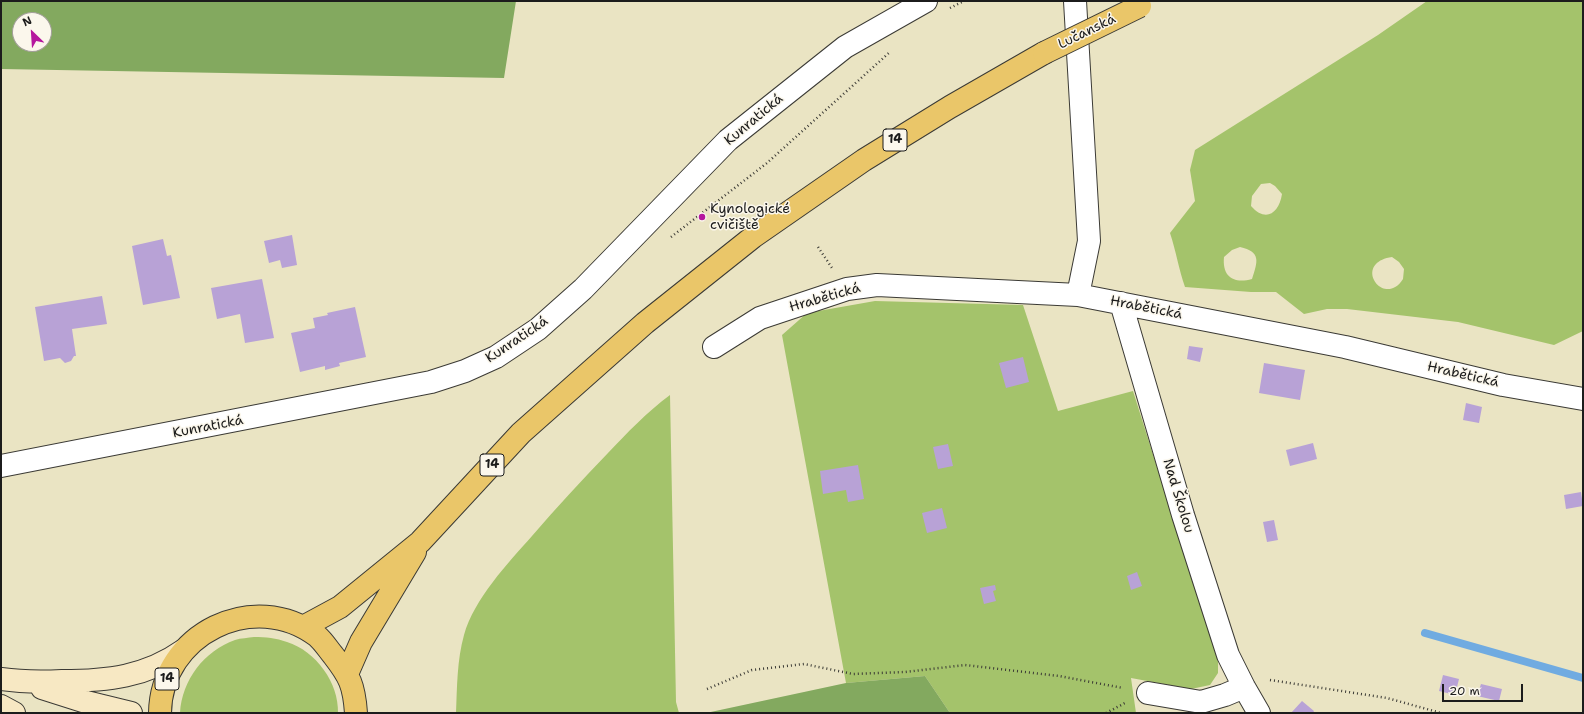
<!DOCTYPE html>
<html>
<head>
<meta charset="utf-8">
<style>
	body { margin:0 }
	#map { position:relative; width:1584px; height:714px; overflow:hidden; background:#eae4c3; font-family:"Shantell Sans",sans-serif }
	canvas { display:block }
	.frame { position:absolute; inset:0; border:2px solid #1c1c1c; pointer-events:none }
	.north { position:absolute; left:12px; top:12px; width:40px; height:40px; box-sizing:border-box; background:#fbf7ec; border:1px solid #a29f99; border-radius:50%; rotate:335deg; font-size:11px; font-weight:700; line-height:16px; text-align:center; color:#1c1c1c }
	.north::after { content:''; display:block; margin:auto; width:14px; height:18px; background:#b5179e; clip-path:polygon(50% 0,100% 100%,50% 72%,0 100%) }
	.scale { position:absolute; left:1442px; top:684px; width:81px; height:18px; box-sizing:border-box; border:2px solid #1c1c1c; border-top:0; padding-left:5px; font-size:12px; line-height:14px; white-space:nowrap; color:#1c1c1c; -webkit-text-stroke:3px #fbf7ec; paint-order:stroke }
</style>
</head>
<body>
<div id="map">
<canvas width="1584" height="714"></canvas>
<div class="frame"></div>
<div class="north">N</div>
<div class="scale">20 m</div>
</div>
<script>
const c = document.querySelector('canvas').getContext('2d');
c.lineJoin = 'round';
function fillPath(path, color) {
  c.fillStyle = color;
  c.fill(path, 'evenodd');
}
function stroke(path, color, width, dash) {
  c.strokeStyle = color;
  c.lineWidth = width;
  c.lineCap = dash ? 'butt' : 'round';
  c.setLineDash(dash || []);
  c.stroke(path);
}
function label(font, color, halo, rows, align = 'center') {
  c.font = font + ' "Shantell Sans",sans-serif';
  c.lineWidth = 3;
  c.setLineDash([]);
  c.textBaseline = 'middle';
  c.strokeStyle = halo;
  c.fillStyle = color;
  for (const [text, x, y, turn = 0] of rows) {
    c.save();
    c.translate(x, y);
    c.rotate((+turn || 0) * Math.PI / 180);
    c.textAlign = isNaN(turn) ? turn : align;
    if (halo) c.strokeText(text, 0, 0);
    c.fillText(text, 0, 0);
    c.restore();
  }
}
fillPath(new Path2D(`
	M 1427,1 L 1583,1 L 1583,331 L 1554,345 L 1458,322 L 1347,309 L 1327,309 L 1304,314 L 1276,292 L 1251,292 L 1185,287 C 1179,270 1176,251 1170,233 L 1195,201 L 1190,170 L 1195,150 L 1378,35 ZM 1270,183 L 1275,186 L 1282,194 C 1279,213 1266,223 1251,206 L 1252,196 L 1261,184 ZM 1240,247 C 1261,252 1258,261 1252,279 C 1234,284 1222,277 1224,257 L 1232,250 ZM 1392,257 L 1399,262 L 1404,269 L 1403,279 C 1384,309 1351,263 1392,257 Z
	M 875,301 L 1023,305 L 1058,411 L 1133,391 L 1218,661 L 1218,673 L 1210,685 L 1191,689 L 1131,678 L 1136,713 L 950,713 L 925,676 L 846,683 L 782,335 L 807,313 Z
	M 670,395 L 676,702 L 679,713 L 456,713 C 457,687 457,660 464,635 C 474,599 508,563 532,536 C 557,507 582,480 608,453 C 627,433 647,412 670,395 Z
	M 254,637 C 266,637 276,638 287,642 C 316,651 339,683 338,713 L 180,713 C 182,680 204,651 235,640 C 241,638 248,638 254,637 Z`), '#a4c36b');
fillPath(new Path2D(`
	M 1,1 L 516,1 L 504,78 L 1,69 ZM 20,20 L 44,20 L 44,44 L 20,44 Z
	M 925,676 L 950,713 L 706,713 L 846,683 Z`), '#83a95f');
stroke(new Path2D(`
	M 1425,633 L 1583,678`), '#70abe1', 8);
fillPath(new Path2D(`
	M 292,235 L 297,265 L 282,268 L 280,260 L 269,263 L 264,241 Z
	M 163,239 L 167,256 L 171,255 L 180,298 L 143,305 L 132,246 Z
	M 262,279 L 274,338 L 245,343 L 240,314 L 217,319 L 211,288 Z
	M 102,296 L 107,324 L 72,329 L 76,356 L 74,356 L 71,361 L 65,363 L 60,358 L 44,361 L 35,307 Z
	M 355,307 L 366,357 L 339,363 L 340,366 L 325,370 L 325,366 L 300,372 L 291,333 L 315,328 L 313,318 L 328,315 L 327,313 Z
	M 1189,346 L 1203,348 L 1200,362 L 1187,359 Z
	M 1023,357 L 1029,382 L 1006,388 L 999,363 Z
	M 1264,363 L 1305,370 L 1300,400 L 1259,393 Z
	M 1466,403 L 1482,407 L 1479,423 L 1463,420 Z
	M 1313,443 L 1317,459 L 1290,466 L 1286,450 Z
	M 948,444 L 953,466 L 938,469 L 933,447 Z
	M 858,465 L 864,499 L 848,502 L 846,490 L 823,494 L 820,471 Z
	M 1581,492 L 1583,506 L 1566,509 L 1564,495 Z
	M 942,508 L 947,528 L 927,533 L 922,513 Z
	M 1274,520 L 1278,540 L 1267,542 L 1263,522 Z
	M 1137,572 L 1142,586 L 1131,590 L 1127,576 Z
	M 995,585 L 996,590 L 993,591 L 996,601 L 984,604 L 980,588 Z
	M 1443,675 L 1459,679 L 1455,695 L 1439,691 Z
	M 1481,684 L 1502,689 L 1499,701 L 1477,696 Z
	M 1302,701 L 1314,711 L 1313,713 L 1291,713 Z`), '#b8a2d6');
const street = new Path2D(`
	M 1075,1 L 1089,241 L 1078,295
	M 1121,303 L 1183,515 L 1228,655 L 1244,687 L 1259,713
	M 714,347 L 760,318 L 847,289 L 877,285 L 1078,295 L 1345,347 L 1503,385 L 1583,399
	M 1,466 L 431,382 L 465,371 L 496,357 L 538,329 L 583,289 L 728,140 L 845,47 L 926,1
	M 1148,693 L 1201,702 L 1225,695 L 1244,687`);
const secondary = new Path2D(`
	M 1,679 C 22,682 41,682 62,681 C 107,681 146,677 184,650
	M 42,688 L 86,702 L 131,713
	M 1,706 L 14,713`);
const primary = new Path2D(`
	M 303,627 L 340,607 L 420,542 L 521,433 L 645,323 L 753,237 L 864,160 L 950,107 L 1044,53
	M 347,674 L 361,642 L 415,552
	M 160,713 C 161,634 254,588 317,636 C 323,641 328,649 333,655 C 350,677 354,685 356,713`);
stroke(street, '#3b3a35', 24);
stroke(secondary, '#3b3a35', 24);
stroke(primary, '#3b3a35', 24);
stroke(new Path2D(`
	M 950,8 L 964,1
	M 671,237 L 767,163 L 890,52
	M 818,247 L 832,268
	M 1270,680 L 1387,698 L 1441,713
	M 707,689 L 752,670 L 804,664 L 853,674 L 905,672 L 965,665 L 1059,676 L 1123,688
	M 1106,713 L 1125,703`), '#3b3a35', 2.5, [1, 3]);
stroke(street, '#fff', 22);
stroke(secondary, '#f7e8c3', 22);
stroke(primary, '#eac669', 22);
const primaryBridge = new Path2D(`
	M 1044,53 L 1140,6`);
stroke(primaryBridge, '#3b3a35', 24, []);
stroke(primaryBridge, '#eac669', 22);
for (const [x, y, r, color] of [
	[702,217,4,"#b5179e"]
]) {
  const dot = new Path2D();
  dot.arc(x, y, r, 0, 2 * Math.PI);
  c.fillStyle = color;
  c.fill(dot);
  stroke(dot, '#fbf7ec', 1.5);
}
for (const [x, y, w] of [
	[895,140,24],
	[492,465,24],
	[167,679,24]
]) {
  const box = new Path2D();
  box.roundRect(x - w / 2, y - 11, w, 22, 3);
  c.fillStyle = '#fbf7ec';
  c.fill(box);
  stroke(box, '#1c1c1c', 1);
}
label('bold 13px', '#1c1c1c', null, [
	["14",895,140],
	["14",492,465],
	["14",167,679]
]);
label('14px', '#1c1c1c', '#fbf7ec', [
	["Lučanská",1087,32,-26],
	["Kunratická",754,120,-40],
	["Hrabětická",825,298,-16],
	["Hrabětická",1146,308,11],
	["Kunratická",517,340,-34],
	["Hrabětická",1463,375,13],
	["Kunratická",208,427,-11],
	["Nad Školou",1178,496,73]
]);
label('14px', '#1c1c1c', '#fbf7ec', [
	["Kynologické",710,209],
	["cvičiště",710,225]
], 'left');
</script>
</body>
</html>
